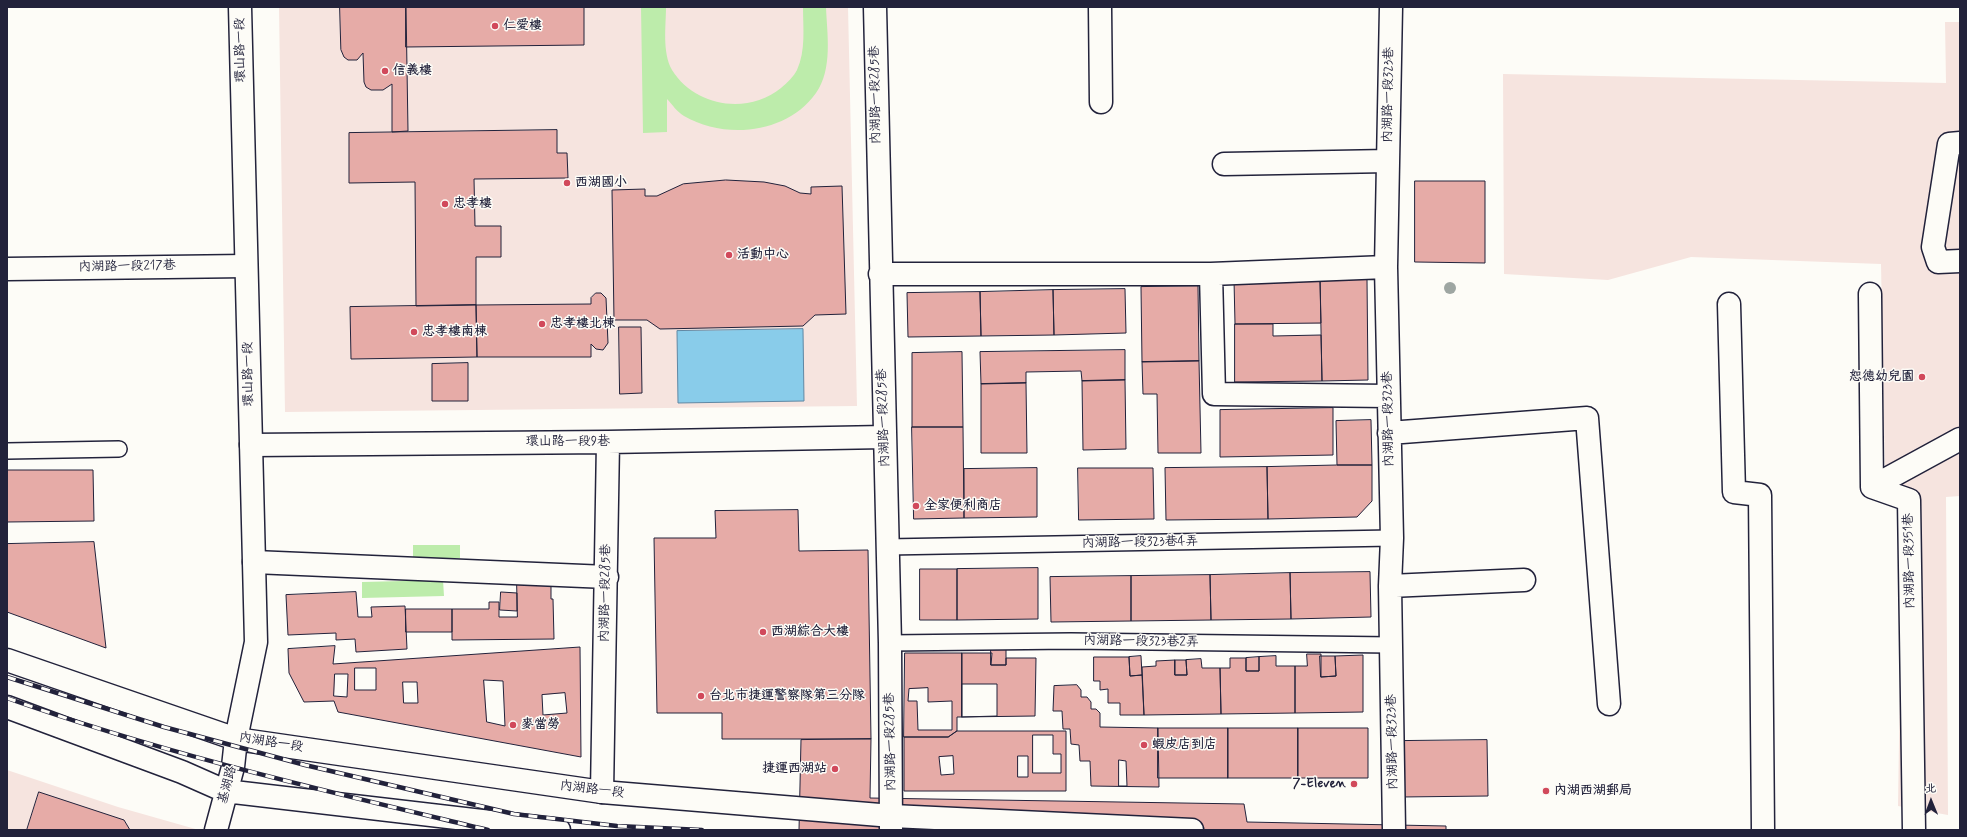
<!DOCTYPE html>
<html>
<head>
<meta charset="utf-8">
<style>
	body { margin:0 }
	#map { position:relative; width:1967px; height:837px; overflow:hidden; background:#fdfcf7; font-family:Mynerve,"LXGW WenKai TC",sans-serif }
	canvas { display:block }
	.frame { position:absolute; inset:0; border:8px solid #22223b; pointer-events:none }
	.north { position:absolute; left:1911px; top:781px; width:40px; height:40px; -webkit-text-stroke:3px #fdfcf7; paint-order:stroke; rotate:359deg; font-size:11px; font-weight:700; line-height:16px; text-align:center; color:#22223b }
	.north::after { content:''; display:block; margin:auto; width:14px; height:18px; background:#22223b; clip-path:polygon(50% 0,100% 100%,50% 72%,0 100%) }
</style>
</head>
<body>
<div id="map">
<canvas width="1967" height="837"></canvas>
<div class="frame"></div>
<div class="north">北</div>
</div>
<script>
const c = document.querySelector('canvas').getContext('2d');
c.lineJoin = 'round';
function fillPath(path, color) {
  c.fillStyle = color;
  c.fill(path, 'evenodd');
}
function stroke(path, color, width, dash) {
  c.strokeStyle = color;
  c.lineWidth = width;
  c.lineCap = dash ? 'butt' : 'round';
  c.setLineDash(dash || []);
  c.stroke(path);
}
function label(font, color, halo, rows, align = 'center') {
  c.font = font + ' Mynerve,"LXGW WenKai TC",sans-serif';
  c.lineWidth = 3;
  c.setLineDash([]);
  c.textBaseline = 'middle';
  c.strokeStyle = halo;
  c.fillStyle = color;
  for (const [text, x, y, turn = 0] of rows) {
    c.save();
    c.translate(x, y);
    c.rotate((+turn || 0) * Math.PI / 180);
    c.textAlign = isNaN(turn) ? turn : align;
    if (halo) c.strokeText(text, 0, 0);
    c.fillText(text, 0, 0);
    c.restore();
  }
}
fillPath(new Path2D(`
	M 279,7 L 848,7 L 857,406 L 285,412 Z
	M 1945,22 L 1960,22 L 1960,496 L 1946,497 L 1948,815 L 1898,806 L 1903,483 L 1885,475 L 1881,264 L 1691,257 L 1608,280 L 1504,274 L 1503,74 L 1946,83 Z
	M 7,770 L 118,807 L 199,830 L 7,830 Z`), '#f6e4df');
fillPath(new Path2D(`
	M 641,7 L 666,7 C 666,26 662,52 672,70 C 695,107 748,115 781,88 C 787,83 794,76 797,70 C 806,50 803,28 803,7 L 826,7 C 827,34 833,69 816,93 C 787,134 725,140 684,116 C 677,112 672,104 667,99 L 667,132 L 643,133 Z
	M 413,545 L 460,545 L 460,558 L 413,559 Z
	M 443,580 L 444,596 L 362,598 L 362,582 Z`), '#bdecab');
const water = new Path2D(`
	M 803,329 L 804,401 L 678,403 L 677,331 Z`);
fillPath(water, '#89ccea');
stroke(water, '#6088a4', 1);
const building = new Path2D(`
	M 340,7 L 406,7 L 408,131 L 392,132 L 392,84 L 383,90 L 371,90 L 366,87 L 364,82 L 363,53 L 357,60 L 348,60 L 344,57 L 341,50 Z
	M 406,7 L 584,7 L 584,45 L 406,47 Z
	M 557,130 L 557,153 L 567,153 L 568,178 L 474,179 L 475,226 L 501,226 L 501,257 L 476,257 L 476,305 L 416,306 L 415,182 L 349,183 L 349,133 Z
	M 726,180 L 764,182 L 785,186 L 800,193 L 811,194 L 811,187 L 842,186 L 846,314 L 815,315 L 803,326 L 660,329 L 647,320 L 614,320 L 612,190 L 645,189 L 645,196 L 657,196 L 683,184 Z
	M 1415,181 L 1485,181 L 1485,263 L 1415,262 Z
	M 1367,278 L 1368,380 L 1322,381 L 1320,279 Z
	M 1320,279 L 1321,323 L 1235,324 L 1234,280 Z
	M 1198,286 L 1199,361 L 1142,362 L 1141,287 Z
	M 1125,289 L 1126,333 L 1054,335 L 1053,290 Z
	M 1053,290 L 1054,335 L 981,336 L 980,292 Z
	M 980,292 L 981,336 L 908,337 L 907,293 Z
	M 596,293 L 601,293 L 606,298 L 608,343 L 603,350 L 596,349 L 591,344 L 591,357 L 477,357 L 476,305 L 591,304 L 591,298 Z
	M 476,305 L 477,357 L 351,359 L 350,307 Z
	M 1235,324 L 1273,324 L 1273,336 L 1321,335 L 1322,381 L 1235,382 Z
	M 619,327 L 641,327 L 642,393 L 620,394 Z
	M 1125,350 L 1125,380 L 1082,381 L 1081,371 L 1026,372 L 1026,383 L 981,384 L 980,352 Z
	M 962,352 L 963,427 L 912,427 L 912,353 Z
	M 1199,361 L 1201,453 L 1158,453 L 1157,394 L 1143,394 L 1142,362 Z
	M 468,363 L 468,401 L 432,401 L 432,364 Z
	M 1125,380 L 1126,449 L 1083,450 L 1082,381 Z
	M 1026,383 L 1027,453 L 981,453 L 981,384 Z
	M 1333,408 L 1333,455 L 1220,457 L 1220,410 Z
	M 1371,420 L 1372,465 L 1337,465 L 1336,421 Z
	M 912,427 L 963,427 L 964,518 L 914,519 Z
	M 1337,465 L 1372,465 L 1372,501 L 1357,517 L 1268,519 L 1267,467 Z
	M 1267,467 L 1268,519 L 1166,520 L 1165,468 Z
	M 1037,468 L 1037,517 L 964,518 L 964,469 Z
	M 1078,468 L 1153,468 L 1154,519 L 1079,520 Z
	M 7,470 L 93,470 L 94,521 L 7,522 Z
	M 798,510 L 799,551 L 868,550 L 871,739 L 722,739 L 722,713 L 657,713 L 654,538 L 716,538 L 715,511 Z
	M 94,542 L 106,648 L 7,612 L 7,544 Z
	M 1038,568 L 1038,619 L 957,620 L 957,569 Z
	M 920,569 L 957,569 L 957,620 L 920,620 Z
	M 1370,572 L 1371,617 L 1291,619 L 1290,573 Z
	M 1290,573 L 1291,619 L 1211,620 L 1210,575 Z
	M 1210,575 L 1211,620 L 1131,621 L 1131,576 Z
	M 1131,576 L 1131,621 L 1051,622 L 1050,577 Z
	M 517,583 L 551,583 L 551,599 L 553,599 L 554,639 L 452,640 L 452,609 L 489,609 L 489,602 L 499,602 L 499,617 L 517,617 Z
	M 356,592 L 358,617 L 372,617 L 371,607 L 405,606 L 407,649 L 356,652 L 355,639 L 336,640 L 336,633 L 288,635 L 286,595 Z
	M 501,592 L 517,593 L 517,611 L 500,610 Z
	M 406,609 L 452,609 L 452,632 L 406,632 Z
	M 991,643 L 1006,643 L 1006,665 L 991,665 Z
	M 335,646 L 333,664 L 580,647 L 581,757 L 338,712 L 334,701 L 304,702 L 289,673 L 288,649 Z
	M 905,653 L 962,653 L 962,717 L 957,717 L 957,731 L 948,737 L 904,737 Z
	M 962,653 L 992,653 L 991,665 L 1006,665 L 1006,658 L 1036,658 L 1035,716 L 962,717 Z
	M 1307,654 L 1321,654 L 1321,677 L 1336,676 L 1335,656 L 1363,655 L 1363,712 L 1295,713 L 1295,666 L 1307,666 Z
	M 1141,656 L 1142,675 L 1130,676 L 1129,657 Z
	M 1276,656 L 1276,666 L 1295,666 L 1295,713 L 1221,714 L 1220,668 L 1230,668 L 1230,658 L 1246,658 L 1246,671 L 1259,671 L 1259,657 Z
	M 1320,656 L 1335,656 L 1336,676 L 1321,677 Z
	M 1094,657 L 1129,657 L 1130,676 L 1142,675 L 1144,715 L 1120,715 L 1120,703 L 1108,703 L 1108,689 L 1100,690 L 1100,681 L 1094,681 Z
	M 1259,657 L 1259,671 L 1246,671 L 1246,658 Z
	M 1201,659 L 1202,668 L 1220,668 L 1221,714 L 1144,715 L 1142,667 L 1156,666 L 1156,661 L 1175,660 L 1175,675 L 1187,675 L 1186,660 Z
	M 1175,660 L 1186,660 L 1187,675 L 1175,675 Z
	M 355,668 L 376,668 L 376,690 L 355,690 Z
	M 335,674 L 348,674 L 347,697 L 334,696 Z
	M 484,680 L 503,681 L 505,726 L 487,722 Z
	M 403,682 L 417,682 L 418,703 L 404,703 Z
	M 962,684 L 997,684 L 997,716 L 962,717 Z
	M 1077,685 L 1081,690 L 1081,697 L 1087,697 L 1091,702 L 1091,709 L 1096,709 L 1100,713 L 1100,727 L 1158,728 L 1159,787 L 1091,786 L 1090,761 L 1080,761 L 1079,745 L 1071,744 L 1070,729 L 1063,729 L 1062,711 L 1053,711 L 1054,686 Z
	M 928,688 L 928,702 L 952,701 L 952,730 L 918,730 L 917,701 L 908,701 L 909,689 Z
	M 565,693 L 567,713 L 543,715 L 542,695 Z
	M 1158,728 L 1228,728 L 1228,778 L 1158,778 Z
	M 1228,728 L 1298,728 L 1298,778 L 1228,778 Z
	M 1298,728 L 1368,728 L 1368,778 L 1298,778 Z
	M 957,731 L 1066,731 L 1066,791 L 904,791 L 904,737 L 948,737 Z
	M 1033,735 L 1053,735 L 1053,754 L 1061,754 L 1061,773 L 1033,773 Z
	M 871,739 L 870,798 L 1244,804 L 1247,822 L 1446,826 L 1446,830 L 799,830 L 801,740 Z
	M 1487,740 L 1488,796 L 1401,797 L 1401,741 Z
	M 953,756 L 954,774 L 941,775 L 939,757 Z
	M 1018,756 L 1028,756 L 1028,777 L 1018,777 Z
	M 1119,760 L 1126,761 L 1127,786 L 1119,786 Z
	M 39,792 L 124,820 L 130,830 L 27,830 Z`);
fillPath(building, '#e6aba7');
stroke(building, '#22223b', 1);
const lane = new Path2D(`
	M 7,451 L 119,449
	M 887,547 L 1392,538
	M 890,643 L 1071,641 L 1391,645`);
const street = new Path2D(`
	M 875,7 L 890,643 L 891,830
	M 1100,7 L 1101,102
	M 1391,7 L 1386,267 L 1392,538 L 1390,586 L 1394,830
	M 1960,143 L 1949,144 L 1933,247 L 1938,262 L 1960,261
	M 1224,164 L 1388,161
	M 7,269 L 246,266
	M 880,274 L 1211,274 L 1386,267
	M 1211,274 L 1214,394 L 1388,396
	M 1870,294 L 1872,487 L 1909,500 L 1914,830
	M 1729,304 L 1734,492 L 1760,495 L 1763,830
	M 1389,433 L 1587,418 L 1609,704
	M 251,445 L 608,442 L 885,437
	M 1872,487 L 1960,439
	M 254,562 L 607,577
	M 1390,586 L 1524,580
	M 602,792 L 608,442`);
const secondary = new Path2D(`
	M 7,660 L 236,739 L 602,792 L 892,816 L 1192,830
	M 7,707 L 182,772 L 225,791 L 559,830
	M 216,830 L 233,767 L 236,739 L 256,642 L 240,7`);
stroke(lane, '#22223b', 18);
stroke(street, '#22223b', 25);
stroke(secondary, '#22223b', 25);
stroke(lane, '#fdfcf7', 15);
stroke(street, '#fdfcf7', 22);
stroke(secondary, '#fdfcf7', 22);
const rail = new Path2D(`
	M 7,677 L 164,727 L 305,765 L 514,814 L 617,826 L 702,830
	M 7,698 C 164,754 326,791 488,830`);
stroke(rail, '#22223b', 4.5);
stroke(rail, '#fdfcf7', 3, [9]);
c.fillStyle = '#9ea6a2';
for (const [x, y] of [
	[1450,288]
]) {
  c.beginPath();
  c.arc(x, y, 6, 0, 2 * Math.PI);
  c.fill();
}
for (const [x, y, r, color] of [
	[495,26,4,"#d1495b"],
	[385,71,4,"#d1495b"],
	[567,183,4,"#d1495b"],
	[445,204,4,"#d1495b"],
	[729,255,4,"#d1495b"],
	[542,324,4,"#d1495b"],
	[414,332,4,"#d1495b"],
	[1922,377,4,"#d1495b"],
	[916,506,4,"#d1495b"],
	[763,632,4,"#d1495b"],
	[701,696,4,"#d1495b"],
	[513,725,4,"#d1495b"],
	[1144,745,4,"#d1495b"],
	[835,769,4,"#d1495b"],
	[1354,784,4,"#d1495b"],
	[1546,791,4,"#d1495b"]
]) {
  const dot = new Path2D();
  dot.arc(x, y, r, 0, 2 * Math.PI);
  c.fillStyle = color;
  c.fill(dot);
  stroke(dot, '#fdfcf7', 1.5);
}
label('bold 13px', '#22223b', '#fdfcf7', [
	["仁愛樓",503,26],
	["信義樓",393,71],
	["西湖國小",575,183],
	["忠孝樓",453,204],
	["活動中心",737,255],
	["忠孝樓北棟",550,324],
	["忠孝樓南棟",422,332],
	["恕德幼兒園",1914,377,"right"],
	["全家便利商店",924,506],
	["西湖綜合大樓",771,632],
	["台北市捷運警察隊第三分隊",709,696],
	["麥當勞",521,725],
	["蝦皮店到店",1152,745],
	["捷運西湖站",827,769,"right"],
	["7-Eleven",1346,784,"right"],
	["內湖西湖郵局",1554,791]
], 'left');
label('13px', '#22223b', '#fdfcf7', [
	["環山路一段",241,50,-91],
	["內湖路一段285巷",876,95,-91],
	["內湖路一段323巷",1389,95,-89],
	["內湖路一段217巷",127,267,-1],
	["環山路一段",249,374,-91],
	["內湖路一段285巷",884,418,-92],
	["內湖路一段323巷",1389,419,-91],
	["環山路一段9巷",568,442],
	["內湖路一段323巷4弄",1140,543,-1],
	["內湖路一段351巷",1910,561,-91],
	["內湖路一段285巷",606,593,-89],
	["內湖路一段323巷2弄",1141,642,1],
	["內湖路一段285巷",891,742,-91],
	["內湖路一段323巷",1393,742,-91],
	["內湖路一段",271,743,9],
	["基湖路",228,785,-75],
	["內湖路一段",592,790,7]
]);
</script>
</body>
</html>
